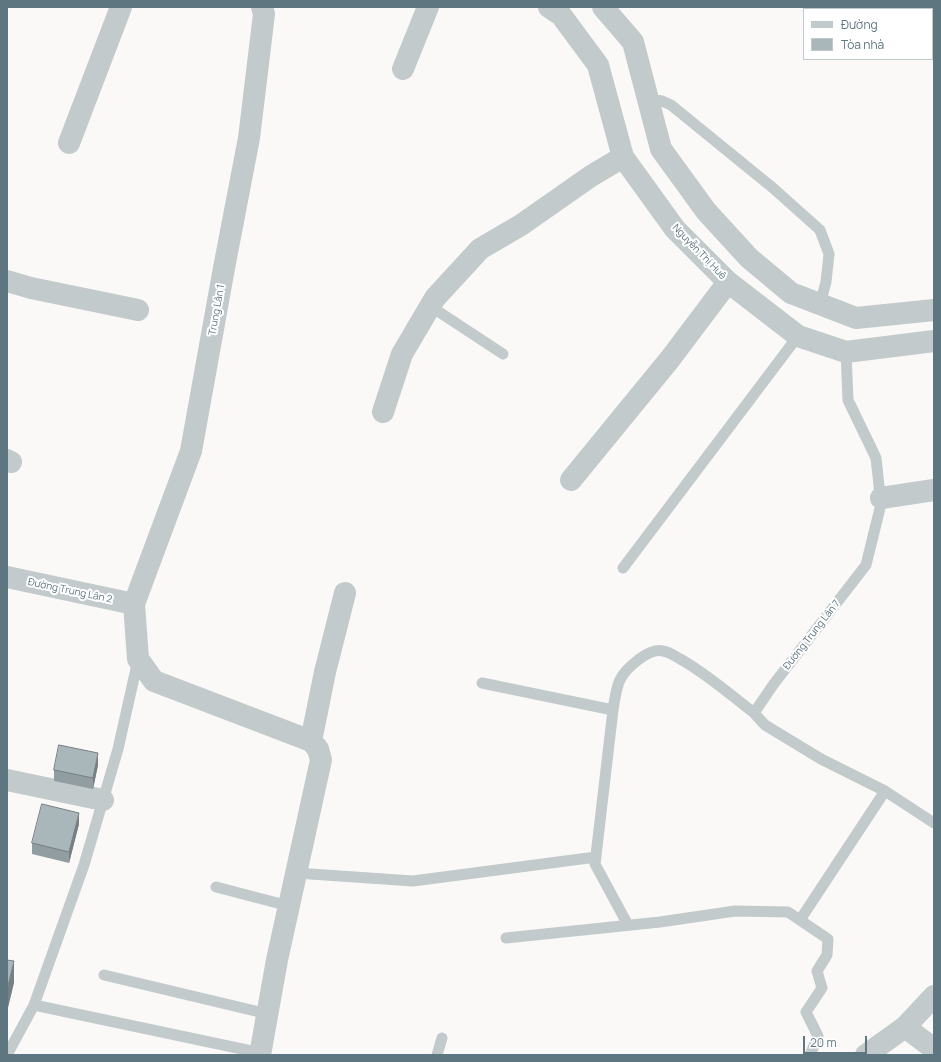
<!DOCTYPE html>
<html>
<head>
<meta charset="utf-8">
<style>
	body { margin:0 }
	#map { position:relative; width:941px; height:1062px; overflow:hidden; background:#faf9f7; font-family:Manrope,sans-serif }
	canvas { display:block }
	.frame { position:absolute; inset:0; border:8px solid #5e767f; pointer-events:none }
	.legend { position:absolute; left:803px; top:8px; width:130px; height:52px; box-sizing:border-box; background:#fff; border:1px solid #bfc8cc; margin:0; padding:5px 7px; list-style:none; font-size:12px; color:#5e767f }
	.legend li { display:flex; align-items:center; gap:8px; height:20px }
	.legend b { width:20px; border:1px solid #bfc8cc }
	.scale { position:absolute; left:803px; top:1036px; width:64px; height:18px; box-sizing:border-box; border:2px solid #5e767f; border-top:0; padding-left:5px; font-size:12px; line-height:14px; white-space:nowrap; color:#5e767f; -webkit-text-stroke:3px #fff; paint-order:stroke }
</style>
</head>
<body>
<div id="map">
<canvas width="941" height="1062"></canvas>
<div class="frame"></div>
<ul class="legend">
<li><b style="height:5px;background:#c2cacc"></b>Đường</li>
<li><b style="height:11px;background:#a9b6ba"></b>Tòa nhà</li>
</ul>
<div class="scale">20 m</div>
</div>
<script>
const c = document.querySelector('canvas').getContext('2d');
c.lineJoin = 'round';
function stroke(path, color, width, dash) {
  c.strokeStyle = color;
  c.lineWidth = width;
  c.lineCap = dash ? 'butt' : 'round';
  c.setLineDash(dash || []);
  c.stroke(path);
}
function fillPath(path, color) {
  c.fillStyle = color;
  c.fill(path, 'evenodd');
}
function label(font, color, halo, rows, align = 'center') {
  c.font = font + ' Manrope,sans-serif';
  c.lineWidth = 4;
  c.setLineDash([]);
  c.textBaseline = 'middle';
  c.strokeStyle = halo;
  c.fillStyle = color;
  for (const [text, x, y, turn = 0] of rows) {
    c.save();
    c.translate(x, y);
    c.rotate((+turn || 0) * Math.PI / 180);
    c.textAlign = isNaN(turn) ? turn : align;
    if (halo) c.strokeText(text, 0, 0);
    c.fillText(text, 0, 0);
    c.restore();
  }
}
stroke(new Path2D(`
	M 648,99 L 662,101 L 671,105 L 773,188 L 820,230 L 829,254 L 826,282 L 820,304
	M 430,306 L 503,354
	M 846,352 L 848,400 L 876,458 L 881,504 L 866,565 L 773,685 L 754,713 L 765,725 L 821,759 L 885,791 L 934,823
	M 623,568 L 798,336
	M 482,683 L 613,710
	M 296,873 L 413,881 L 596,857
	M 216,887 L 289,906
	M 800,920 L 885,791
	M 628,925 L 595,864 L 613,710 C 617,685 617,676 638,660 C 645,655 653,649 663,651 C 670,652 676,657 682,660 C 708,675 731,695 754,713
	M 506,938 L 660,922 L 735,911 L 788,912 L 828,939 L 827,955 L 817,971 L 822,988 L 806,1012 L 818,1036 L 810,1055
	M 104,975 L 268,1014
	M 34,1005 L 261,1053
	M 7,1055 L 34,1005 L 84,865 L 118,749 L 138,660
	M 437,1055 L 442,1038`), '#c2cacc', 11);
stroke(new Path2D(`
	M 403,69 L 428,7
	M 69,143 L 121,7
	M 7,281 L 31,288 L 138,310
	M 383,412 L 402,354 L 435,298 L 480,249 L 521,225 L 591,176 L 623,157
	M 7,460 L 11,462
	M 571,480 L 670,359 L 728,282
	M 881,498 L 934,490
	M 7,577 L 134,604
	M 311,741 L 325,672 L 345,593
	M 7,780 L 103,800
	M 905,1027 L 934,1049
	M 260,1055 L 277,960 L 321,760 L 318,749 L 311,741 L 154,681 L 138,659 L 134,604 L 191,451 L 224,268 L 249,138 L 264,14 L 262,7
	M 866,1055 L 905,1027 L 934,996`), '#c2cacc', 22);
stroke(new Path2D(`
	M 549,7 L 561,15 L 598,65 L 623,157 L 675,229 L 728,282 L 798,336 L 846,352 L 934,341
	M 603,7 L 633,42 L 661,149 L 706,211 L 749,258 L 791,293 L 856,318 L 934,310`), '#c2cacc', 22);
fillPath(new Path2D(`
	M 98,765 L 93,789 L 54,781 L 54,770 Z
	M 79,824 L 69,863 L 32,854 L 32,843 Z`), '#919da0');
fillPath(new Path2D(`
	M 98,753 L 98,765 L 93,789 L 93,778 Z
	M 79,813 L 79,824 L 69,863 L 69,852 Z
	M 14,961 L 14,983 L 7,1012 L 7,990 Z`), '#767f82');
const building = new Path2D(`
	M 59,745 L 98,753 L 93,778 L 54,770 Z
	M 42,804 L 79,813 L 69,852 L 32,843 Z
	M 7,960 L 14,961 L 7,990 Z`);
fillPath(building, '#a9b6ba');
stroke(building, '#767f82', 1);
label('10px', '#5e767f', '#fff', [
	["Nguyễn Thị Huê",699,252,46],
	["Trung Lân 1",217,310,-80],
	["Đường Trung Lân 2",70,591,12],
	["Đường Trung Lân 7",812,635,-52]
]);
</script>
</body>
</html>
